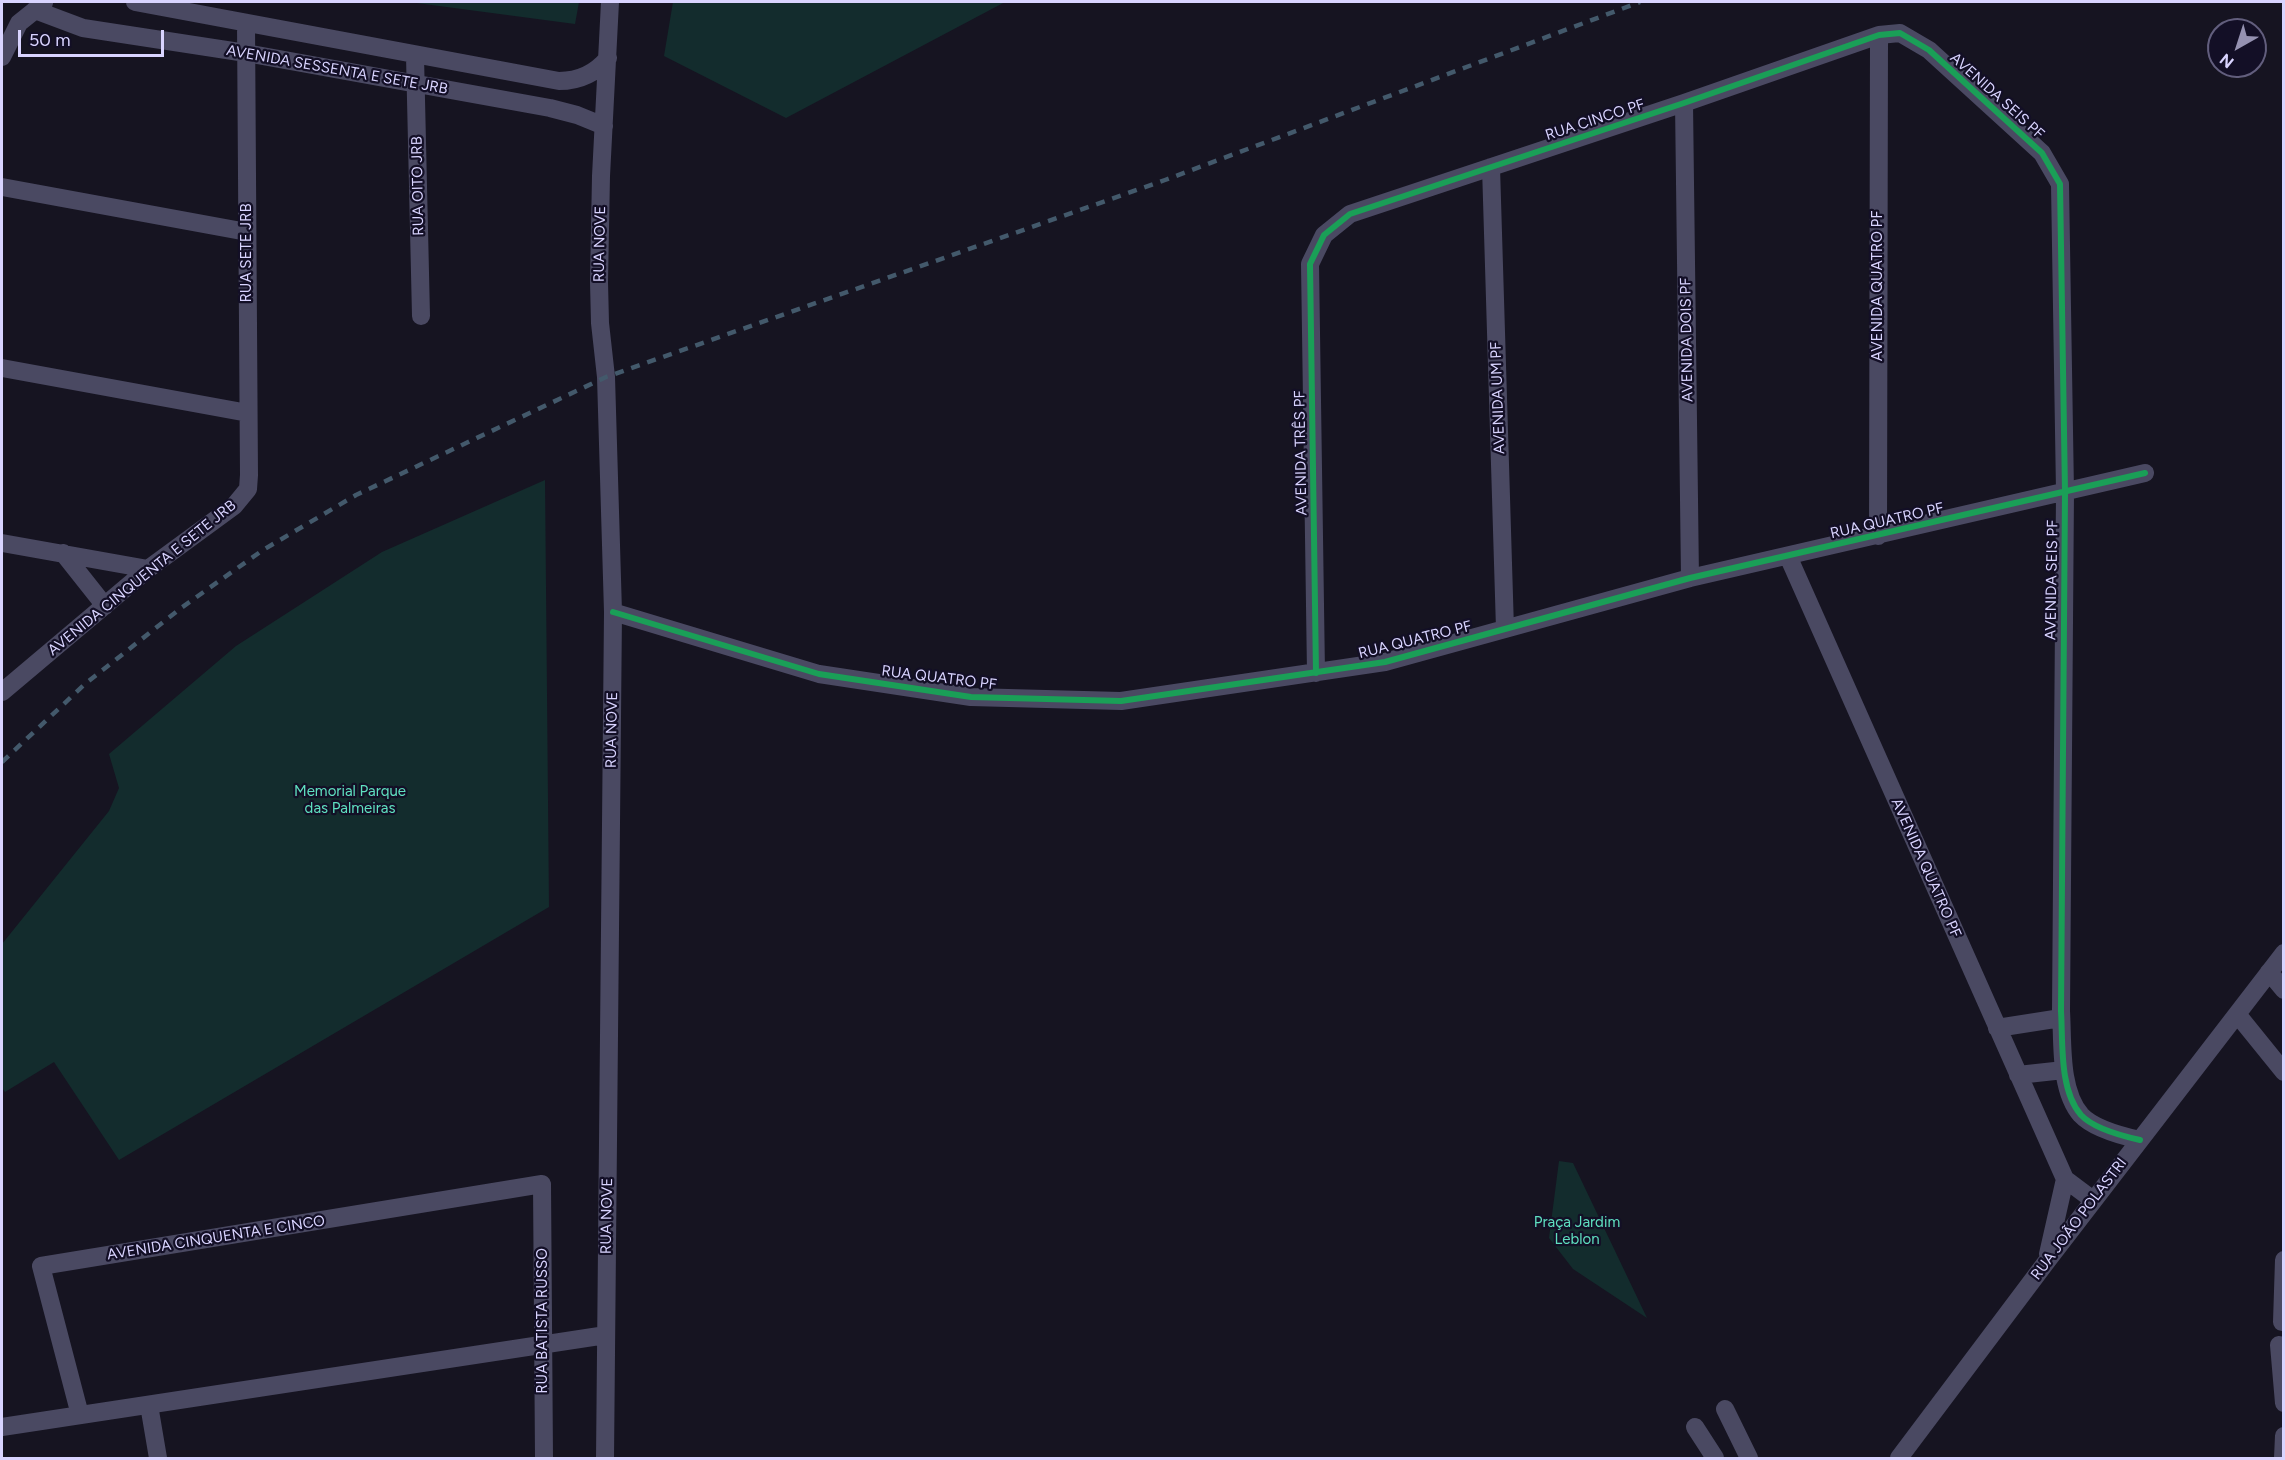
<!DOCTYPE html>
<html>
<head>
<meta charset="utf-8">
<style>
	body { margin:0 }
	#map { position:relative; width:2285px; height:1460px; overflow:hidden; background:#161421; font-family:Figtree,sans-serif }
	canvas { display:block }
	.frame { position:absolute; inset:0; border:3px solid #d9d4ff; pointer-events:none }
	.north { position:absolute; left:2207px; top:18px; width:60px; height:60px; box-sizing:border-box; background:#130f26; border:2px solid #625e7d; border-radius:50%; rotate:219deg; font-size:16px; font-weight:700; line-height:24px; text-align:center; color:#d9d4ff }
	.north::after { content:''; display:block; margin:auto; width:21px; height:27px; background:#9591b1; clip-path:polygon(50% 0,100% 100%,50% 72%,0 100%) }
	.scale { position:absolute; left:18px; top:30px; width:146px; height:27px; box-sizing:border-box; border:3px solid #d9d4ff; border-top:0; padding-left:8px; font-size:18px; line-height:21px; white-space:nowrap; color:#d9d4ff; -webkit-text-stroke:4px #130f26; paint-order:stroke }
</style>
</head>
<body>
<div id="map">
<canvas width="2285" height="1460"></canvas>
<div class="frame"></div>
<div class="north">N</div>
<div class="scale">50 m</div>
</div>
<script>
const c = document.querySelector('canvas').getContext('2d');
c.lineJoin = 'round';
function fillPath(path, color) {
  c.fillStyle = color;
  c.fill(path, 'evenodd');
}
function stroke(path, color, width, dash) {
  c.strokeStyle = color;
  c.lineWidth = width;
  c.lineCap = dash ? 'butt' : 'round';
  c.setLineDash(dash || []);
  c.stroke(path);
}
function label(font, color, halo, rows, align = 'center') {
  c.font = font + ' Figtree,sans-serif';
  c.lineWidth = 4.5;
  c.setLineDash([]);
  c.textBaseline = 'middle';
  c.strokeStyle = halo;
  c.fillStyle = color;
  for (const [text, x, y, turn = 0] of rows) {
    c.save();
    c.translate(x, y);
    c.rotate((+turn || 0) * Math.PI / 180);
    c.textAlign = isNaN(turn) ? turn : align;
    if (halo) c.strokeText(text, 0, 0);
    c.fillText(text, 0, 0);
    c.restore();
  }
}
fillPath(new Path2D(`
	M 409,2 L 579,2 L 575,24 Z
	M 673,2 L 1005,2 L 786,118 L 664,56 Z
	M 545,480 L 549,907 L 119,1160 L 54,1062 L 5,1092 L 2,1088 L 2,944 L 109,811 L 119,788 L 109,754 L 236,646 L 382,552 Z
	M 1559,1161 L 1573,1163 L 1647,1318 L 1573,1269 L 1549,1238 Z`), '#132c2d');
stroke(new Path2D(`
	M 135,2 L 559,81 C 579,81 595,74 608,58
	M 35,10 L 83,28 L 246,53 L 550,108 L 577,115 L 604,126
	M 415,56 L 421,316
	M 2,57 L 19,23 L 44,3
	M 1684,103 L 1690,578
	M 1491,167 L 1505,629
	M 2,187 L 247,232
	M 2,368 L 248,413
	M 1878,536 L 1879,35
	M 2,543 L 148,569
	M 63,553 L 105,606
	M 1788,556 L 2065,1179 L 2093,1200
	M 613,612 L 819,674 L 971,697 L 1121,701 L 1385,662 L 1690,578 L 2145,473
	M 1316,673 L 1310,264 L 1324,235 L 1350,214 L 1684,103 L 1879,35 L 1900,33 L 1929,50 L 2042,153 L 2060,184 L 2065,492 L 2061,1011 C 2063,1041 2059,1090 2081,1115 C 2093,1128 2122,1136 2140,1140
	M 2,692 L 148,569 L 234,506 L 248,489 L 249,475 L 246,24
	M 2269,972 L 2284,990
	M 2237,1014 L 2284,1072
	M 1997,1028 L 2061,1018
	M 2018,1075 L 2064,1070
	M 2048,1254 L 2065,1179
	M 2282,1322 L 2284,1260
	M 2279,1345 L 2284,1403
	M 149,1405 L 158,1458
	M 1725,1409 L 1749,1458
	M 80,1415 L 41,1266 L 542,1184 L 544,1458
	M 2,1427 L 606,1335
	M 1695,1427 L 1715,1458
	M 605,1458 L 613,612 L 606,377 L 600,323 L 599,282 L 601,176 L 610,2
	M 1899,1458 L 2047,1261 L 2284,953
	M 2283,1458 L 2284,1436`), '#4a4962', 18);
stroke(new Path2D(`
	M 2,762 L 85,684 L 181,608 L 263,550 L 356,495 L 606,377 L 1165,180 L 1640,2`), '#43596b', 4.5, [9, 8]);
stroke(new Path2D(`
	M 613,612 L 819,674 L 971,697 L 1121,701 L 1385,662 L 1690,578 L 2145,473
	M 1316,673 L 1310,264 L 1324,235 L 1350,214 L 1684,103 L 1879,35 L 1900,33 L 1929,50 L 2042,153 L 2060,184 L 2065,492 L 2061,1011 C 2063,1041 2059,1090 2081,1115 C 2093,1128 2122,1136 2140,1140`), '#1a9f57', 6);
label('15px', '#d9d4ff', '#130f26', [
	["AVENIDA SESSENTA E SETE JRB",337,70,10],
	["AVENIDA SEIS PF",1997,96,42],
	["RUA CINCO PF",1595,120,-18],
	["RUA OITO JRB",418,186,-91],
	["RUA NOVE",600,244,-89],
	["RUA SETE JRB",247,253,-90],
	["AVENIDA QUATRO PF",1878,286,-90],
	["AVENIDA DOIS PF",1687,340,-91],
	["AVENIDA UM PF",1498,398,-92],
	["AVENIDA TRÊS PF",1301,453,-91],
	["RUA QUATRO PF",1887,521,-13],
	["AVENIDA CINQUENTA E SETE JRB",142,578,-39],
	["AVENIDA SEIS PF",2052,580,-89],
	["RUA QUATRO PF",1415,640,-14],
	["RUA QUATRO PF",939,678,7],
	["RUA NOVE",612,730,-89],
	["AVENIDA QUATRO PF",1926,868,66],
	["RUA NOVE",607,1216,-89],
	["RUA JOÃO POLASTRI",2079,1219,-53],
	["AVENIDA CINQUENTA E CINCO",216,1238,-9],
	["RUA BATISTA RUSSO",543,1321,-90]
]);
label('15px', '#5fe0c0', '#130f26', [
	["Memorial Parque",350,792],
	["das Palmeiras",350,809],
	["Praça Jardim",1577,1223],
	["Leblon",1577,1240]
]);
</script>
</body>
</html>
